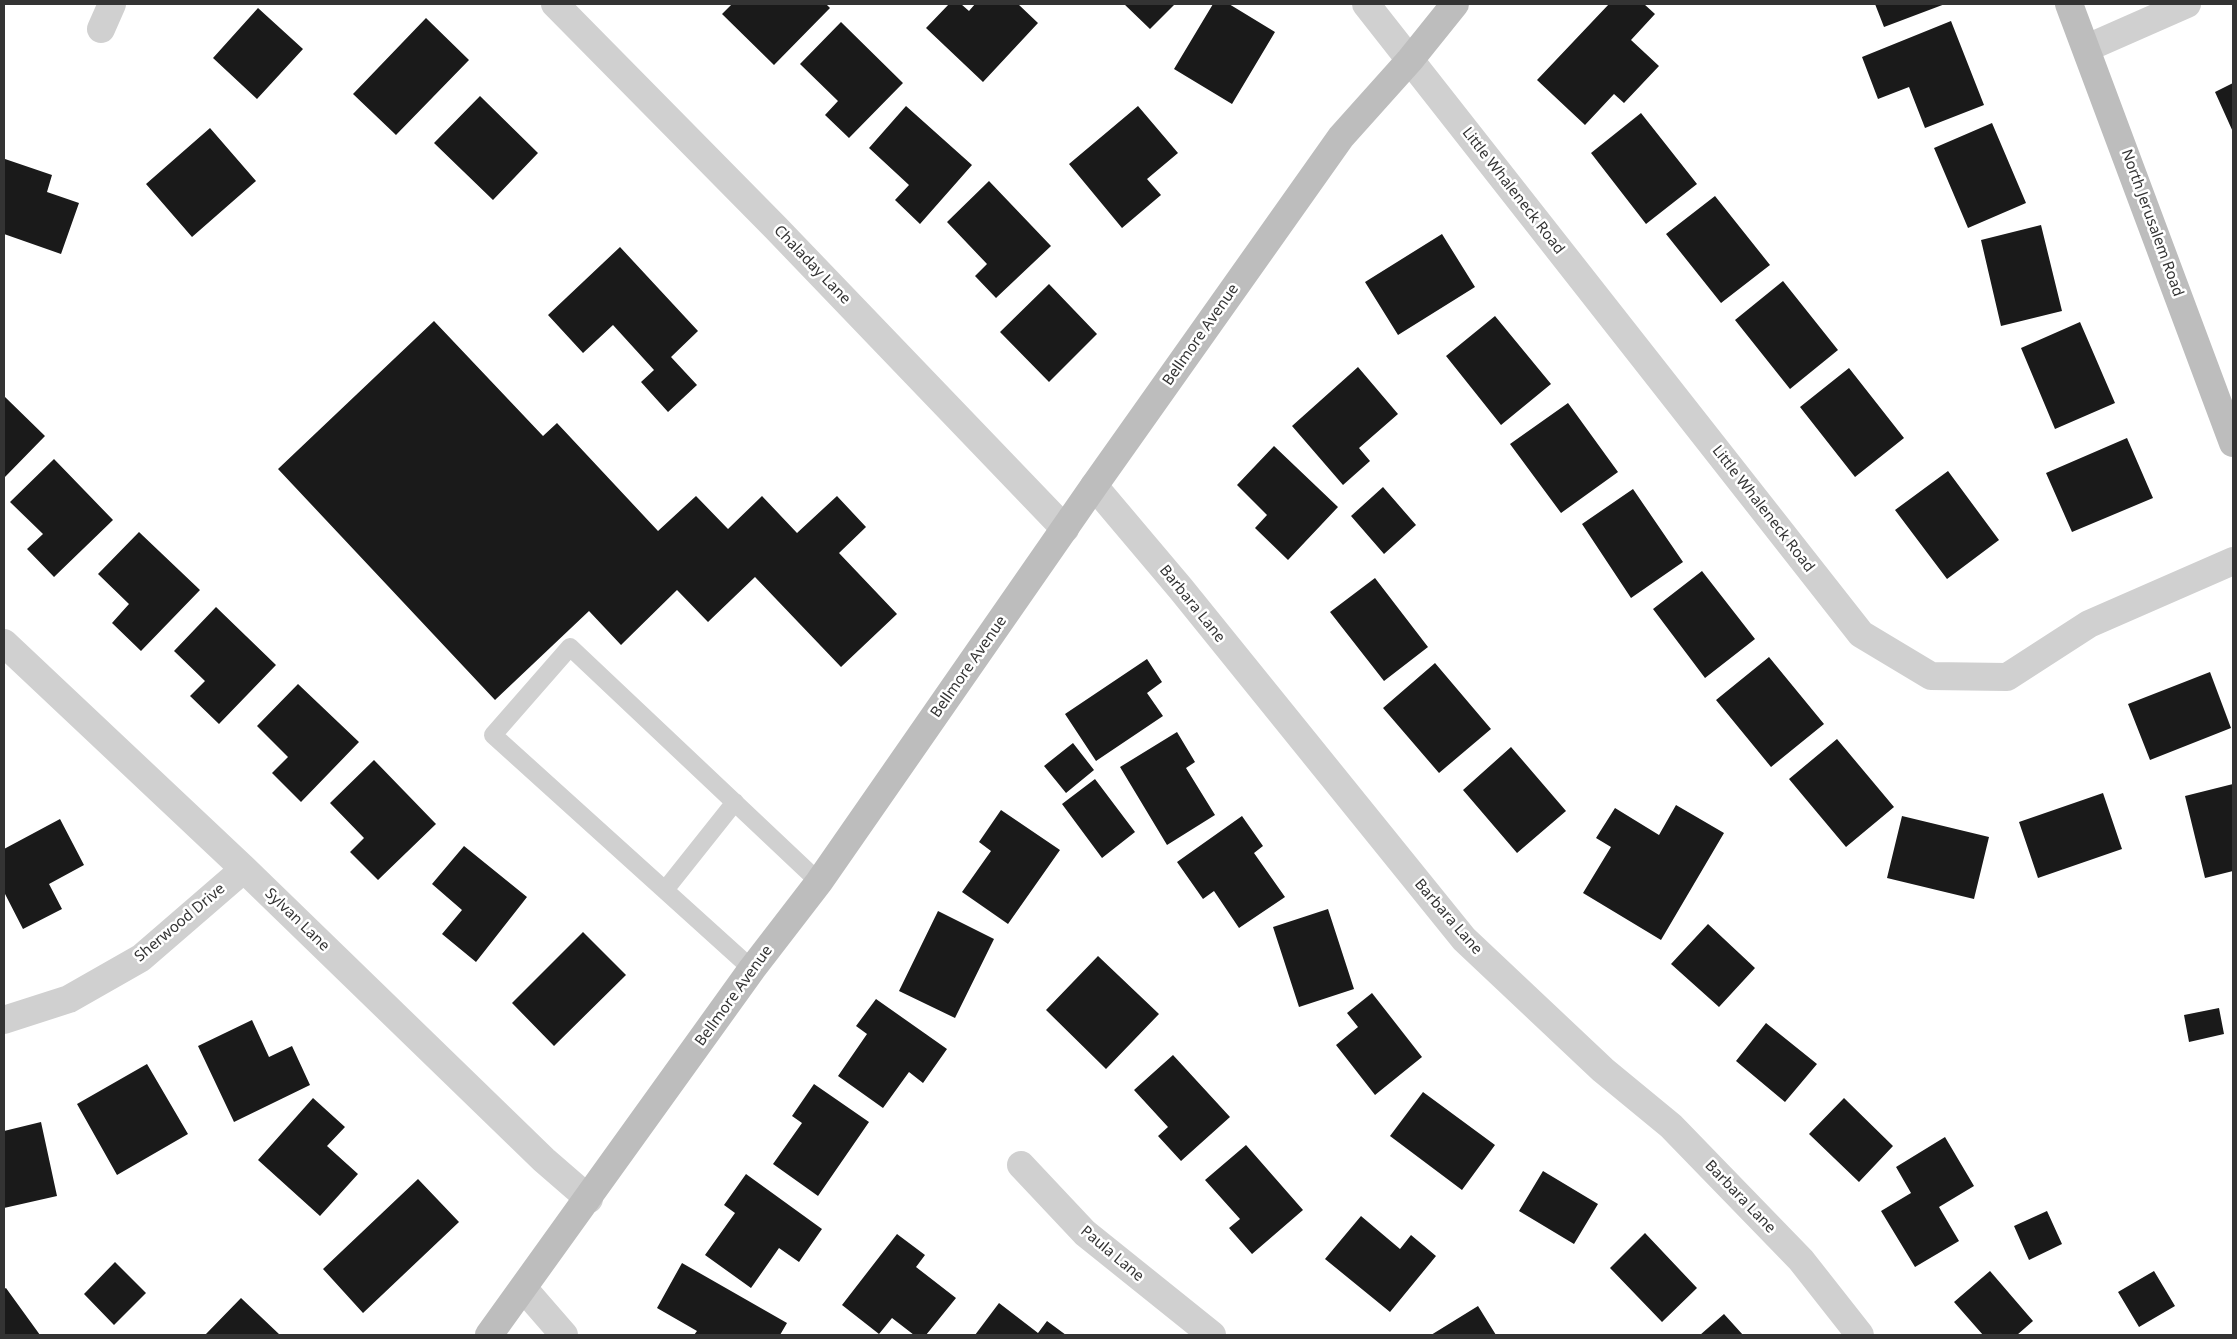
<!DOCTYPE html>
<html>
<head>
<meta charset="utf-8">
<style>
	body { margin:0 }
	#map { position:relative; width:2237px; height:1339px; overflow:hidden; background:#fff; font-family:"Noto Sans",sans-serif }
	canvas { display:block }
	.frame { position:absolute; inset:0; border:5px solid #333; pointer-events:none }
</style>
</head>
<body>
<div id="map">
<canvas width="2237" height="1339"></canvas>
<div class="frame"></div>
</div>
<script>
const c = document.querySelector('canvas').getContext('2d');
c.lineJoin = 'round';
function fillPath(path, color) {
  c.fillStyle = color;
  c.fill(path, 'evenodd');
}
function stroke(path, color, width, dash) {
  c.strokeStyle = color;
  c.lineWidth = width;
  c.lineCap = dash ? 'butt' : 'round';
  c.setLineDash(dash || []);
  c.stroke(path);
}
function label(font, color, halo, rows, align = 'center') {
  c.font = font + ' "Noto Sans",sans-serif';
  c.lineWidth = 5;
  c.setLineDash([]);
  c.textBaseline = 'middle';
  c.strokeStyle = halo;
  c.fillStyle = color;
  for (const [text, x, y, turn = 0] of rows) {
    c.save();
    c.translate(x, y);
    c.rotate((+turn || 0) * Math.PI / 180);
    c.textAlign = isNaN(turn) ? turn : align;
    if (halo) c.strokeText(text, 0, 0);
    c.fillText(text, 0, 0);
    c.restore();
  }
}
fillPath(new Path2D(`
	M 732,4 L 826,4 L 830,8 L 774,65 L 722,14 Z
	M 949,4 L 961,4 L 969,11 L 975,4 L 1018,4 L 1038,23 L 983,82 L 926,28 Z
	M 1124,4 L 1175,4 L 1150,29 Z
	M 1213,4 L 1229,4 L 1275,32 L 1232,104 L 1174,69 Z
	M 1609,4 L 1644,4 L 1655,14 L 1631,40 L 1659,66 L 1624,103 L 1614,94 L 1585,125 L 1537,80 Z
	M 1875,4 L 1945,4 L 1884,27 Z
	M 258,8 L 303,49 L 257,99 L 213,58 Z
	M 426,18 L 469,60 L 396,135 L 353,94 Z
	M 1951,21 L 1984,105 L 1925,128 L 1909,87 L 1878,99 L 1862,57 Z
	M 841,22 L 903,83 L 849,138 L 825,115 L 838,101 L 800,64 Z
	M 2233,83 L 2233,132 L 2215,92 Z
	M 480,96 L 538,153 L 493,200 L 434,143 Z
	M 906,106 L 972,165 L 920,224 L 895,200 L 909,185 L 869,148 Z
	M 1138,106 L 1178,153 L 1147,179 L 1161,195 L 1122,228 L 1069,164 Z
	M 1641,113 L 1697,184 L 1646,224 L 1591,153 Z
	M 1992,123 L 2026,203 L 1968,228 L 1934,148 Z
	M 210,128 L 256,181 L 192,237 L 146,184 Z
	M 5,159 L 52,175 L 47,192 L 79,203 L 61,254 L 4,234 Z
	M 989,181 L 1051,246 L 996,298 L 975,276 L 987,264 L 947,222 Z
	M 1715,196 L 1770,265 L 1721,303 L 1666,234 Z
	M 2041,225 L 2062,311 L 2001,326 L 1981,240 Z
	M 1442,234 L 1475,287 L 1398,335 L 1365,282 Z
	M 620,247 L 698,331 L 671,357 L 697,385 L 668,412 L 641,382 L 654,370 L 613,325 L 583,353 L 548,315 Z
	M 1783,281 L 1838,350 L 1790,389 L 1735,320 Z
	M 1049,284 L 1097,334 L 1049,382 L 1000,332 Z
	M 1495,316 L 1551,384 L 1501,425 L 1446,356 Z
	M 434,321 L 543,436 L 557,423 L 658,531 L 696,496 L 728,529 L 762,496 L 797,533 L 837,496 L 866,527 L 839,553 L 897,614 L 841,667 L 755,577 L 708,622 L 677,590 L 621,645 L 589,611 L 495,700 L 278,469 Z
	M 2080,322 L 2115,403 L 2055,429 L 2021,348 Z
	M 1358,367 L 1398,414 L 1359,448 L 1370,461 L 1343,485 L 1292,426 Z
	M 1849,368 L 1904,438 L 1855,477 L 1800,407 Z
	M 4,396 L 45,436 L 4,478 Z
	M 1568,403 L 1618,472 L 1561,513 L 1510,444 Z
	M 2127,438 L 2153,498 L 2072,532 L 2046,473 Z
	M 1274,446 L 1338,507 L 1288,560 L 1255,528 L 1267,515 L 1237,485 Z
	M 54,459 L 113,520 L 54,577 L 27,549 L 43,534 L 10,502 Z
	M 1948,471 L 1999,540 L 1947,579 L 1895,510 Z
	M 1383,487 L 1416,525 L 1384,554 L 1351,516 Z
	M 1633,489 L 1683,562 L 1631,598 L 1582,524 Z
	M 139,532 L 200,590 L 141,651 L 112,623 L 129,604 L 98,574 Z
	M 1702,571 L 1755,639 L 1705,678 L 1653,609 Z
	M 1375,578 L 1428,647 L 1384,681 L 1330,612 Z
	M 216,607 L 276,665 L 219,724 L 190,696 L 205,681 L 174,651 Z
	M 1769,657 L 1824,724 L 1771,767 L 1716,700 Z
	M 1147,659 L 1162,682 L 1147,693 L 1163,716 L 1096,761 L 1065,714 Z
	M 1435,663 L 1491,729 L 1439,773 L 1383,708 Z
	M 2210,672 L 2231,728 L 2150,760 L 2128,704 Z
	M 298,684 L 359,742 L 301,802 L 272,773 L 288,757 L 257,726 Z
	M 1177,732 L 1195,762 L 1186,768 L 1215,815 L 1167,845 L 1120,767 Z
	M 1837,739 L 1894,807 L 1846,847 L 1789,779 Z
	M 1073,743 L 1094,770 L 1066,793 L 1044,766 Z
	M 1511,747 L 1566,811 L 1517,853 L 1463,790 Z
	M 374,760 L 436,824 L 378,880 L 350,852 L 364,838 L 330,803 Z
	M 1095,779 L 1135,832 L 1102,858 L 1062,804 Z
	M 2233,784 L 2233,871 L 2205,878 L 2185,796 Z
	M 2103,793 L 2122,849 L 2038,878 L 2019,822 Z
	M 1676,805 L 1724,833 L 1661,940 L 1583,893 L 1611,847 L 1596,838 L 1615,808 L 1659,835 Z
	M 1001,810 L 1060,850 L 1008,924 L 962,892 L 991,851 L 979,842 Z
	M 1242,816 L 1263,846 L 1254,853 L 1285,897 L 1239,928 L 1214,891 L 1203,899 L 1177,862 Z
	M 1902,816 L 1989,837 L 1974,899 L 1887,878 Z
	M 60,819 L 84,865 L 49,884 L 62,909 L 23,929 L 4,892 L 4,849 Z
	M 464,846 L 527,897 L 476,962 L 442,934 L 462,910 L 432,884 Z
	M 1328,909 L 1354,989 L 1299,1007 L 1273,927 Z
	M 938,911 L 994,939 L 955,1018 L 899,991 Z
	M 1708,924 L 1755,968 L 1719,1007 L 1671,964 Z
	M 583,932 L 626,975 L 554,1046 L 512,1003 Z
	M 1098,956 L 1159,1014 L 1106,1069 L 1046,1010 Z
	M 1372,993 L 1422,1057 L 1375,1095 L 1336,1045 L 1358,1027 L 1347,1013 Z
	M 876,999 L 947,1049 L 923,1083 L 909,1072 L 883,1108 L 838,1076 L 867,1034 L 856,1026 Z
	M 2219,1008 L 2224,1034 L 2189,1042 L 2184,1015 Z
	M 252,1020 L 269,1057 L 292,1046 L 310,1085 L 234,1122 L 198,1046 Z
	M 1766,1023 L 1817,1064 L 1785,1102 L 1736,1061 Z
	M 1173,1055 L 1230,1117 L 1181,1161 L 1158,1136 L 1168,1127 L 1134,1090 Z
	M 147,1064 L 188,1134 L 117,1175 L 77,1104 Z
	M 814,1084 L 869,1122 L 818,1196 L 773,1164 L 802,1123 L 792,1116 Z
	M 1423,1092 L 1495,1145 L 1462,1190 L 1390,1136 Z
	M 313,1098 L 345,1127 L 327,1146 L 358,1174 L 320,1216 L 258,1160 Z
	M 1844,1098 L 1893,1146 L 1859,1182 L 1809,1134 Z
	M 41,1122 L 57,1196 L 4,1208 L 4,1131 Z
	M 1945,1137 L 1974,1186 L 1939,1207 L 1959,1241 L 1915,1267 L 1881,1211 L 1911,1193 L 1896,1167 Z
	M 1246,1145 L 1303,1210 L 1252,1254 L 1229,1228 L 1240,1219 L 1205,1180 Z
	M 1543,1171 L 1598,1204 L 1574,1244 L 1519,1211 Z
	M 746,1174 L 822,1229 L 799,1262 L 779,1248 L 751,1288 L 705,1255 L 735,1213 L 724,1205 Z
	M 418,1179 L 459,1222 L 363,1313 L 323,1269 Z
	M 2047,1211 L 2062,1244 L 2029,1260 L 2014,1226 Z
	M 1361,1216 L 1400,1249 L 1411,1235 L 1436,1256 L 1390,1312 L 1325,1259 Z
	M 1645,1233 L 1697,1288 L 1662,1322 L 1610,1268 Z
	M 897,1234 L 925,1255 L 916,1267 L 956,1298 L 926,1335 L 914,1335 L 892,1318 L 879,1334 L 842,1305 Z
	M 115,1262 L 146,1293 L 114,1325 L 84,1294 Z
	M 682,1263 L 787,1323 L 780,1335 L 694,1335 L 697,1331 L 657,1308 Z
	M 1990,1271 L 2033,1321 L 2017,1335 L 1983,1335 L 1954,1302 Z
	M 2154,1271 L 2175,1306 L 2139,1327 L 2118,1292 Z
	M 6,1288 L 40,1335 L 4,1335 L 4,1289 Z
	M 241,1298 L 280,1335 L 205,1335 Z
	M 999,1303 L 1038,1333 L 1047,1321 L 1066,1335 L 975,1335 Z
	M 1478,1306 L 1496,1335 L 1431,1335 Z
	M 1724,1314 L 1743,1335 L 1700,1335 Z`), '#1a1a1a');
stroke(new Path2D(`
	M 665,890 L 735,802
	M 752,969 L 493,735 L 570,647 L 819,882`), '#d0d0d0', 18);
stroke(new Path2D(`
	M 555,4 L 776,228 L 1065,529
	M 1366,4 L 1861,634 L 1931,676 L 2007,677 L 2089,624 L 2233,561
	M 101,29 L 112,4
	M 2087,48 L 2187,4
	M 1094,486 L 1181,589 L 1464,939 L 1603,1070 L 1671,1126 L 1801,1260 L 1860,1335
	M 4,643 L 244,869 L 544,1160 L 589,1199
	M 4,1020 L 69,999 L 141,958 L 244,869
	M 1021,1165 L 1085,1233 L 1212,1335
	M 524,1289 L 564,1335`), '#d0d0d0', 28);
stroke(new Path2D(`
	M 2069,4 L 2233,443
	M 489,1335 L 752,969 L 819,882 L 1094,486 L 1341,137 L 1410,60 L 1455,4`), '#bdbdbd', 28);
label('15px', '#333', '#fff', [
	["Little Whaleneck Road",1513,191,52],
	["North Jerusalem Road",2152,223,70],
	["Chaladay Lane",812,265,46],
	["Bellmore Avenue",1201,335,-55],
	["Little Whaleneck Road",1763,509,52],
	["Barbara Lane",1192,604,51],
	["Bellmore Avenue",969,667,-55],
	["Barbara Lane",1448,917,49],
	["Sylvan Lane",297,920,44],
	["Sherwood Drive",180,923,-40],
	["Bellmore Avenue",734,996,-54],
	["Barbara Lane",1740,1197,46],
	["Paula Lane",1112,1254,40]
]);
</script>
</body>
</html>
